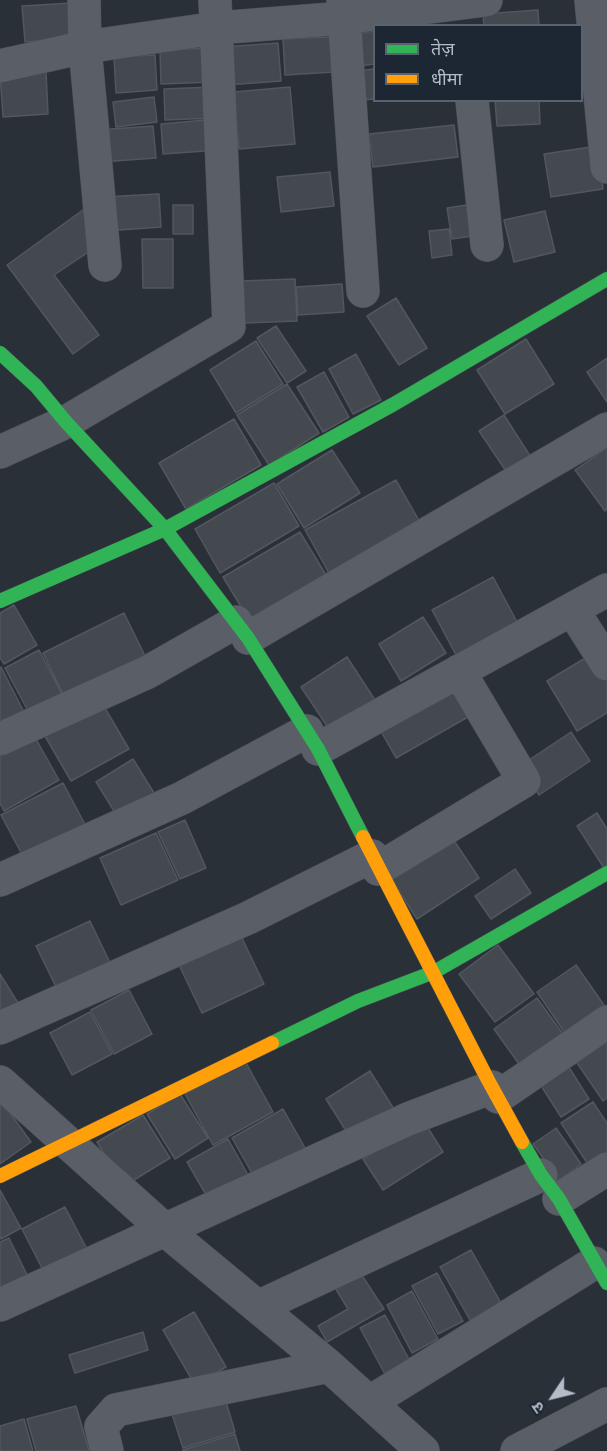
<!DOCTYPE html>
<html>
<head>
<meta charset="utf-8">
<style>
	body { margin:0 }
	#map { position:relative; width:607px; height:1451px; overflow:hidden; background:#2a3038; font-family:"Nunito Sans","Noto Sans Devanagari",sans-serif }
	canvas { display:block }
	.legend { position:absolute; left:373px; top:24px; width:210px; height:78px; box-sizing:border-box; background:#1d2633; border:2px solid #59626f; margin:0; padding:8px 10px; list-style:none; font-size:18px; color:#b4bcc9 }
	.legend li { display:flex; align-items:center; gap:12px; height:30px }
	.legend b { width:30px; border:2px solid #59626f }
	.north { position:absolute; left:523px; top:1367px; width:60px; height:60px; -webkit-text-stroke:4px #1d2633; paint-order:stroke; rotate:235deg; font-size:16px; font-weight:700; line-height:24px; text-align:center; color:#b4bcc9 }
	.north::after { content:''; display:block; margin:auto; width:21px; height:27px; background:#b4bcc9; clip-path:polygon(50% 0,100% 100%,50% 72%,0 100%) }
</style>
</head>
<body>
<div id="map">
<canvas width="607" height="1451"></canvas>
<ul class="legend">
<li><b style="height:8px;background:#30b455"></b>तेज़</li>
<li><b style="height:8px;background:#ff9f0a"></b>धीमा</li>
</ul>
<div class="north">उ</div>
</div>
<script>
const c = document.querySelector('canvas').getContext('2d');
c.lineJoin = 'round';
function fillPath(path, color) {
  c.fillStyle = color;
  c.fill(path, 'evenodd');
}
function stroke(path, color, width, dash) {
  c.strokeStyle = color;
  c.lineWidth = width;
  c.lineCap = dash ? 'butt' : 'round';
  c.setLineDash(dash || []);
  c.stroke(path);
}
const building = new Path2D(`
	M 72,3 L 75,38 L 25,42 L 22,6 Z
	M 538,10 L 539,26 L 484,26 L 483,14 Z
	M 374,31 L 374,64 L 360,66 L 356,34 Z
	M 331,37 L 334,72 L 285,75 L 283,39 Z
	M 278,43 L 281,81 L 226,85 L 223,47 Z
	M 212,48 L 214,82 L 161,84 L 160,50 Z
	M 155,55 L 157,90 L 116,93 L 114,57 Z
	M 374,69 L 374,99 L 362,100 L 359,71 Z
	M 46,71 L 48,114 L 3,117 L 0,74 Z
	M 213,87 L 215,118 L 165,120 L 164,89 Z
	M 290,87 L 295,144 L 239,149 L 234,92 Z
	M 154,97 L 157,122 L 116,127 L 113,102 Z
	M 495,100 L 539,100 L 540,124 L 497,126 Z
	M 217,119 L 219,150 L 163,154 L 161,124 Z
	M 454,125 L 458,157 L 373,167 L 369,134 Z
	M 153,126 L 156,158 L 101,162 L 98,130 Z
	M 597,146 L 603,189 L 551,197 L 544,154 Z
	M 330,172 L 334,206 L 281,212 L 277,177 Z
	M 159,194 L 161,227 L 106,231 L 104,197 Z
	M 480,203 L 485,234 L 452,239 L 447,208 Z
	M 173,205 L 193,205 L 193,234 L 173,234 Z
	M 87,207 L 93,249 L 54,275 L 99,335 L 73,354 L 7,265 Z
	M 545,211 L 555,252 L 514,262 L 504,220 Z
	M 449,229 L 452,255 L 432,258 L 429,231 Z
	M 142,239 L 173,239 L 173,288 L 143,288 Z
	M 295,279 L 297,321 L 244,323 L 242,281 Z
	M 342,284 L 344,312 L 298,315 L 296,287 Z
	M 396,298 L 427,348 L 399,365 L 367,316 Z
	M 276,326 L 306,371 L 287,383 L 257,338 Z
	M 526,339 L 554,384 L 505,414 L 477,370 Z
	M 256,341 L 283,384 L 236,413 L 210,370 Z
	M 356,354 L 381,400 L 353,414 L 329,369 Z
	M 607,358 L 607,402 L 587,372 Z
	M 324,372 L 349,417 L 323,432 L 297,387 Z
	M 287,384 L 319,433 L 269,465 L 237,415 Z
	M 504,415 L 532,459 L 508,474 L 479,431 Z
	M 234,419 L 261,465 L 186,509 L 159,463 Z
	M 607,448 L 607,509 L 605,511 L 575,470 Z
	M 332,450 L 360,493 L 304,528 L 277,484 Z
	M 396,480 L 421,524 L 330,575 L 305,530 Z
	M 274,483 L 299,526 L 220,573 L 195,529 Z
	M 300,532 L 326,575 L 249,620 L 223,577 Z
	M 493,577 L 517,622 L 456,655 L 432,610 Z
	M 14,605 L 37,645 L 4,664 L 0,658 L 0,613 Z
	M 124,613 L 148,662 L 67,702 L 43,653 Z
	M 423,617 L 446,653 L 401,681 L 379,644 Z
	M 39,650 L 62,694 L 28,711 L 5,668 Z
	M 592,654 L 607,679 L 607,713 L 577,731 L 547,681 Z
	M 347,657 L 375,700 L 329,729 L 301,687 Z
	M 1,667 L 25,714 L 0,728 L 0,668 Z
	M 457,681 L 475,713 L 396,758 L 378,726 Z
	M 102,703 L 129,749 L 71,781 L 45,736 Z
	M 32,732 L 59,780 L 4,811 L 0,803 L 0,751 Z
	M 571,732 L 590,761 L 539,795 L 520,766 Z
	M 133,759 L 154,793 L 117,816 L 96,782 Z
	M 63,783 L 88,830 L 26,862 L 1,815 Z
	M 597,813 L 607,829 L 607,866 L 604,868 L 577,826 Z
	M 185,820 L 206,868 L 180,879 L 158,832 Z
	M 156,833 L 178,880 L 121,905 L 100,858 Z
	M 449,833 L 479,878 L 417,919 L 388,874 Z
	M 515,869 L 531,893 L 491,919 L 475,896 Z
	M 90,921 L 111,965 L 58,991 L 36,946 Z
	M 241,936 L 264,984 L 202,1013 L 179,965 Z
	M 498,945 L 534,994 L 495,1022 L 459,974 Z
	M 576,965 L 606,1008 L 567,1036 L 537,992 Z
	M 0,974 L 18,1003 L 0,1013 Z
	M 129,990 L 152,1034 L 114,1054 L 91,1010 Z
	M 537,998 L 568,1041 L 524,1071 L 494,1029 Z
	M 90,1012 L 112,1054 L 72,1075 L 50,1033 Z
	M 601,1033 L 607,1042 L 607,1098 L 603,1101 L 571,1054 Z
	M 245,1061 L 273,1112 L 213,1145 L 185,1094 Z
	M 565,1061 L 589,1099 L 561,1117 L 538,1081 Z
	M 370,1071 L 397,1114 L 353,1142 L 326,1099 Z
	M 180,1094 L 208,1138 L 175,1159 L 147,1114 Z
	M 0,1099 L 31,1142 L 0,1164 Z
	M 593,1102 L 607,1123 L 607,1157 L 591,1169 L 561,1123 Z
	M 283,1109 L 309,1155 L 258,1184 L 232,1138 Z
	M 143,1115 L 170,1158 L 124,1186 L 97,1142 Z
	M 423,1120 L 443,1152 L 383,1190 L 363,1159 Z
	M 556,1128 L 581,1164 L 559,1180 L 533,1144 Z
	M 228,1139 L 252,1182 L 212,1205 L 187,1162 Z
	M 0,1190 L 21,1228 L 1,1239 L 0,1236 Z
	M 65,1207 L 89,1253 L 46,1276 L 22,1229 Z
	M 9,1238 L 31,1283 L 0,1298 L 0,1242 Z
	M 471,1250 L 501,1303 L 470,1320 L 440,1267 Z
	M 359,1271 L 384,1309 L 327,1342 L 318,1326 L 348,1309 L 334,1286 Z
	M 437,1273 L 463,1321 L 438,1334 L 412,1286 Z
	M 412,1291 L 438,1339 L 412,1353 L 387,1305 Z
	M 194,1312 L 226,1367 L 195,1385 L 163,1330 Z
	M 385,1315 L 411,1363 L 386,1376 L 360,1328 Z
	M 143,1332 L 148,1350 L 75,1373 L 69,1355 Z
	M 224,1395 L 235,1432 L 183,1448 L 171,1411 Z
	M 76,1406 L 89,1451 L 36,1451 L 27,1419 Z
	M 24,1419 L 33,1451 L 0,1451 L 0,1426 Z
	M 235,1434 L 240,1451 L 183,1451 L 183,1450 Z`);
fillPath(building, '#444950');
stroke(building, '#52575f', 1.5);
const street = new Path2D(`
	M 84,0 L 85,47 L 105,265
	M 343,0 L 363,291
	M 591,0 L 607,167
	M 0,66 L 85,47 L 217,28 L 344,18 L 486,0
	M 472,100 L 487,245
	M 0,452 L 66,422 L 229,326 L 215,0
	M 572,609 L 607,664
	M 248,638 L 607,429
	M 0,739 L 148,672 L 236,622
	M 318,749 L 607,590
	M 378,869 L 524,781 L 459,671
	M 0,880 L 182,798 L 307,731
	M 0,1028 L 248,918 L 372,856
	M 0,1082 L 165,1230 L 329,1366 L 423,1451
	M 498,1097 L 607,1022
	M 559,1199 L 607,1169
	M 0,1305 L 408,1119 L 492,1087
	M 258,1307 L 541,1175
	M 370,1402 L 594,1263
	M 107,1451 L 101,1427 L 116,1410 L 329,1366
	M 517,1451 L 607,1404`);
const fast = new Path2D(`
	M 0,353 L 36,386 L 66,422 L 165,529 L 248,638 L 318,749 L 363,837
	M 0,601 L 165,529 L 394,404 L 607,279
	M 272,1043 L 358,1001 L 434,972 L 607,873
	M 522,1142 L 541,1175 L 559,1199 L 607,1283`);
const slow = new Path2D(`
	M 363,837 L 488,1080 L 522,1142
	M 0,1176 L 272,1043`);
stroke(street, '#484c53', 34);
stroke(fast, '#484c53', 15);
stroke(slow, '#484c53', 15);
stroke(street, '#5a5e66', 33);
stroke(fast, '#30b455', 14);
stroke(slow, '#ff9f0a', 14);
</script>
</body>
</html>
